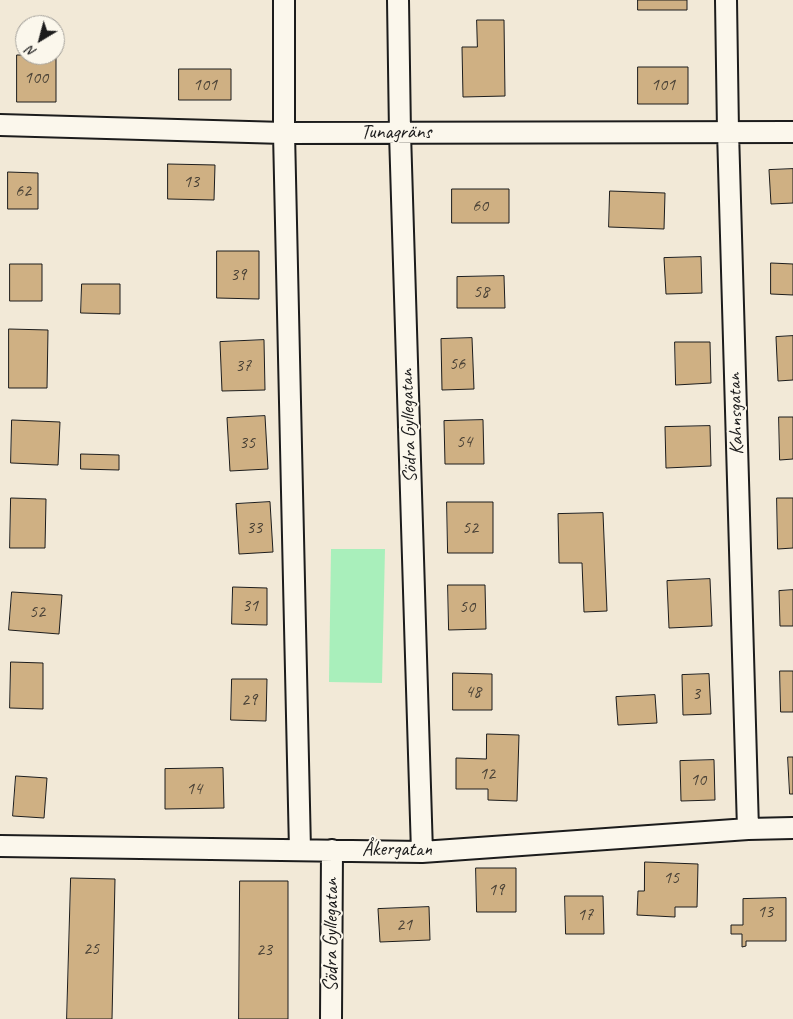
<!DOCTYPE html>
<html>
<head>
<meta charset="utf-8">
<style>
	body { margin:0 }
	#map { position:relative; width:793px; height:1019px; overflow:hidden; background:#f2e9d7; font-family:Caveat,sans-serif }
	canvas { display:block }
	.north { position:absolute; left:15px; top:15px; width:50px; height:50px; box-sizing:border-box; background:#fbf7ec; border:1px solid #a29f99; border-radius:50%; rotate:217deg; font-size:14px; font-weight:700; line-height:20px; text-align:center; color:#1c1c1c }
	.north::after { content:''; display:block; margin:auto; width:18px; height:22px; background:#1c1c1c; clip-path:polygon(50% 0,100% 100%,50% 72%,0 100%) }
</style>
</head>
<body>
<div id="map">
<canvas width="793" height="1019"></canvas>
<div class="north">N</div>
</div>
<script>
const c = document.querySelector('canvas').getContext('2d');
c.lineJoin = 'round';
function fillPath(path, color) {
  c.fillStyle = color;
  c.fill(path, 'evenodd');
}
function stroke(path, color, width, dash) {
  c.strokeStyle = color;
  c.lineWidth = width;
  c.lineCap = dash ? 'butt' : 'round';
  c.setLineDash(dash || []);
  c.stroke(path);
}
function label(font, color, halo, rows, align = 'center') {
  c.font = font + ' Caveat,sans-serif';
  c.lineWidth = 4;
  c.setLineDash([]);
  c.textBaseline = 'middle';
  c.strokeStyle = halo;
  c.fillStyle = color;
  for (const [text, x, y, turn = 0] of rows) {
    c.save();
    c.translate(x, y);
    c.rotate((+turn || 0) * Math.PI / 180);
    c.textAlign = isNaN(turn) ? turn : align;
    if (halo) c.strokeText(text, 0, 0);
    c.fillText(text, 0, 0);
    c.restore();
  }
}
fillPath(new Path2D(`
	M 331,549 L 385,549 L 382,683 L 329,682 Z`), '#a9efbb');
const building = new Path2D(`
	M 638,0 L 687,0 L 687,10 L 638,10 Z
	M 477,20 L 504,20 L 505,96 L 463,97 L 462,47 L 477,47 Z
	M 17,55 L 56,55 L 56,102 L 17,102 Z
	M 638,67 L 688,67 L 688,104 L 638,104 Z
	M 179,69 L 231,69 L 231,100 L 179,100 Z
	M 168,164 L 215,165 L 214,200 L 168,199 Z
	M 793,169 L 793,203 L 771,204 L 769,170 Z
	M 8,172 L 38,173 L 38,209 L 8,209 Z
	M 452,189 L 509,189 L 509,223 L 452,223 Z
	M 610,191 L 665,193 L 664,229 L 609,227 Z
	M 217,251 L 259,251 L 259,299 L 217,298 Z
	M 701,257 L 702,293 L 666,294 L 664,258 Z
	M 771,263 L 793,264 L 793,295 L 771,294 Z
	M 10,264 L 42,264 L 42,301 L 10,301 Z
	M 504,276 L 505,308 L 457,308 L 457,277 Z
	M 82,284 L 120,284 L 120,314 L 81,313 Z
	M 9,329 L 48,330 L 47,388 L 9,388 Z
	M 793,336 L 793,380 L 778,381 L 776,337 Z
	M 472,338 L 474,389 L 442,390 L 441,339 Z
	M 264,340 L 265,390 L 222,391 L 220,342 Z
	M 675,342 L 710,342 L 711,383 L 676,385 Z
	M 265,416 L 268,469 L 230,471 L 227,418 Z
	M 779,417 L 793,417 L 793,459 L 780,460 Z
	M 12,420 L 60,422 L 58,465 L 11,463 Z
	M 483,420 L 484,464 L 445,464 L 444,421 Z
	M 710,426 L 711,466 L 666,468 L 665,427 Z
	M 81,454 L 119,455 L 119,470 L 81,469 Z
	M 11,498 L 46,499 L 45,548 L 10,548 Z
	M 777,498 L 793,498 L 793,548 L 778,549 Z
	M 270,502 L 273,552 L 239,554 L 236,504 Z
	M 447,502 L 493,502 L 493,553 L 448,553 Z
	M 603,513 L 607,611 L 584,612 L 582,563 L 559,563 L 558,514 Z
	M 710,579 L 712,626 L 669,628 L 667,581 Z
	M 448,585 L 485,585 L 486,629 L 449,630 Z
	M 233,587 L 267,588 L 267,625 L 232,624 Z
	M 793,590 L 793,626 L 780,626 L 779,591 Z
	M 12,592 L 62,595 L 59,634 L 9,630 Z
	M 11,662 L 43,663 L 43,709 L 10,708 Z
	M 780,671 L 793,671 L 793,712 L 781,712 Z
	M 453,673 L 492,674 L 492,710 L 453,710 Z
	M 709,674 L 711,714 L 683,715 L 682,675 Z
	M 232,679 L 267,679 L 266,721 L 231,720 Z
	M 655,695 L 657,723 L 618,725 L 616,697 Z
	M 487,734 L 519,735 L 517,801 L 488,800 L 488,789 L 456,789 L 456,758 L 486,759 Z
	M 788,757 L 793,757 L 793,794 L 790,794 Z
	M 714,760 L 715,800 L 681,801 L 680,761 Z
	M 223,768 L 224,808 L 165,809 L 165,769 Z
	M 16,776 L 47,778 L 44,818 L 13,816 Z
	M 645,862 L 698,864 L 697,907 L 675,907 L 675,917 L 637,915 L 638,891 L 644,891 Z
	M 476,868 L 516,868 L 516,912 L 477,912 Z
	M 71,878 L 115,879 L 112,1019 L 67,1019 Z
	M 240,881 L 288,881 L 288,1019 L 239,1019 Z
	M 565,896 L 603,896 L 604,934 L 566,934 Z
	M 786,898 L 786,941 L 746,941 L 746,946 L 742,947 L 742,934 L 731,934 L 731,925 L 743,925 L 743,899 Z
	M 429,907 L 430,940 L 380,942 L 378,909 Z`);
fillPath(building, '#cfb083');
stroke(building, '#1c1c1c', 1);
const minor = new Path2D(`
	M 284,0 L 284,133 L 300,850
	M 398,0 L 400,133 L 422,852
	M 726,0 L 728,131 L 748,829
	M 0,125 L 284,133 L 793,132
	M 0,846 L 422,852 L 748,829 L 793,828
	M 331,1019 L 332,850`);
stroke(minor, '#1c1c1c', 24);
stroke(minor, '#fbf7ec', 20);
label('18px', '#494136', null, [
	["100",36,78],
	["101",205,85],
	["101",663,85],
	["13",191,182],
	["62",23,191],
	["60",480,206],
	["39",238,275],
	["58",481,292],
	["56",457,364],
	["37",243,366],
	["54",464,442],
	["35",247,443],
	["33",254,528],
	["52",470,528],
	["31",250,606],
	["50",467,607],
	["52",37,612],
	["48",473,692],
	["3",696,694],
	["29",249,700],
	["12",487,774],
	["10",698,780],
	["14",194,789],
	["15",671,878],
	["19",496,890],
	["13",765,912],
	["17",585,915],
	["21",404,925],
	["25",91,949],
	["23",264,950]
]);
label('20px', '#1c1c1c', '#fbf7ec', [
	["Tunagräns",396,133],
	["Kahnsgatan",736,414,-92],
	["Södra Gyllegatan",409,426,-92],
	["Åkergatan",397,850],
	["Södra Gyllegatan",332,935,-90]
]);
</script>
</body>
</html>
